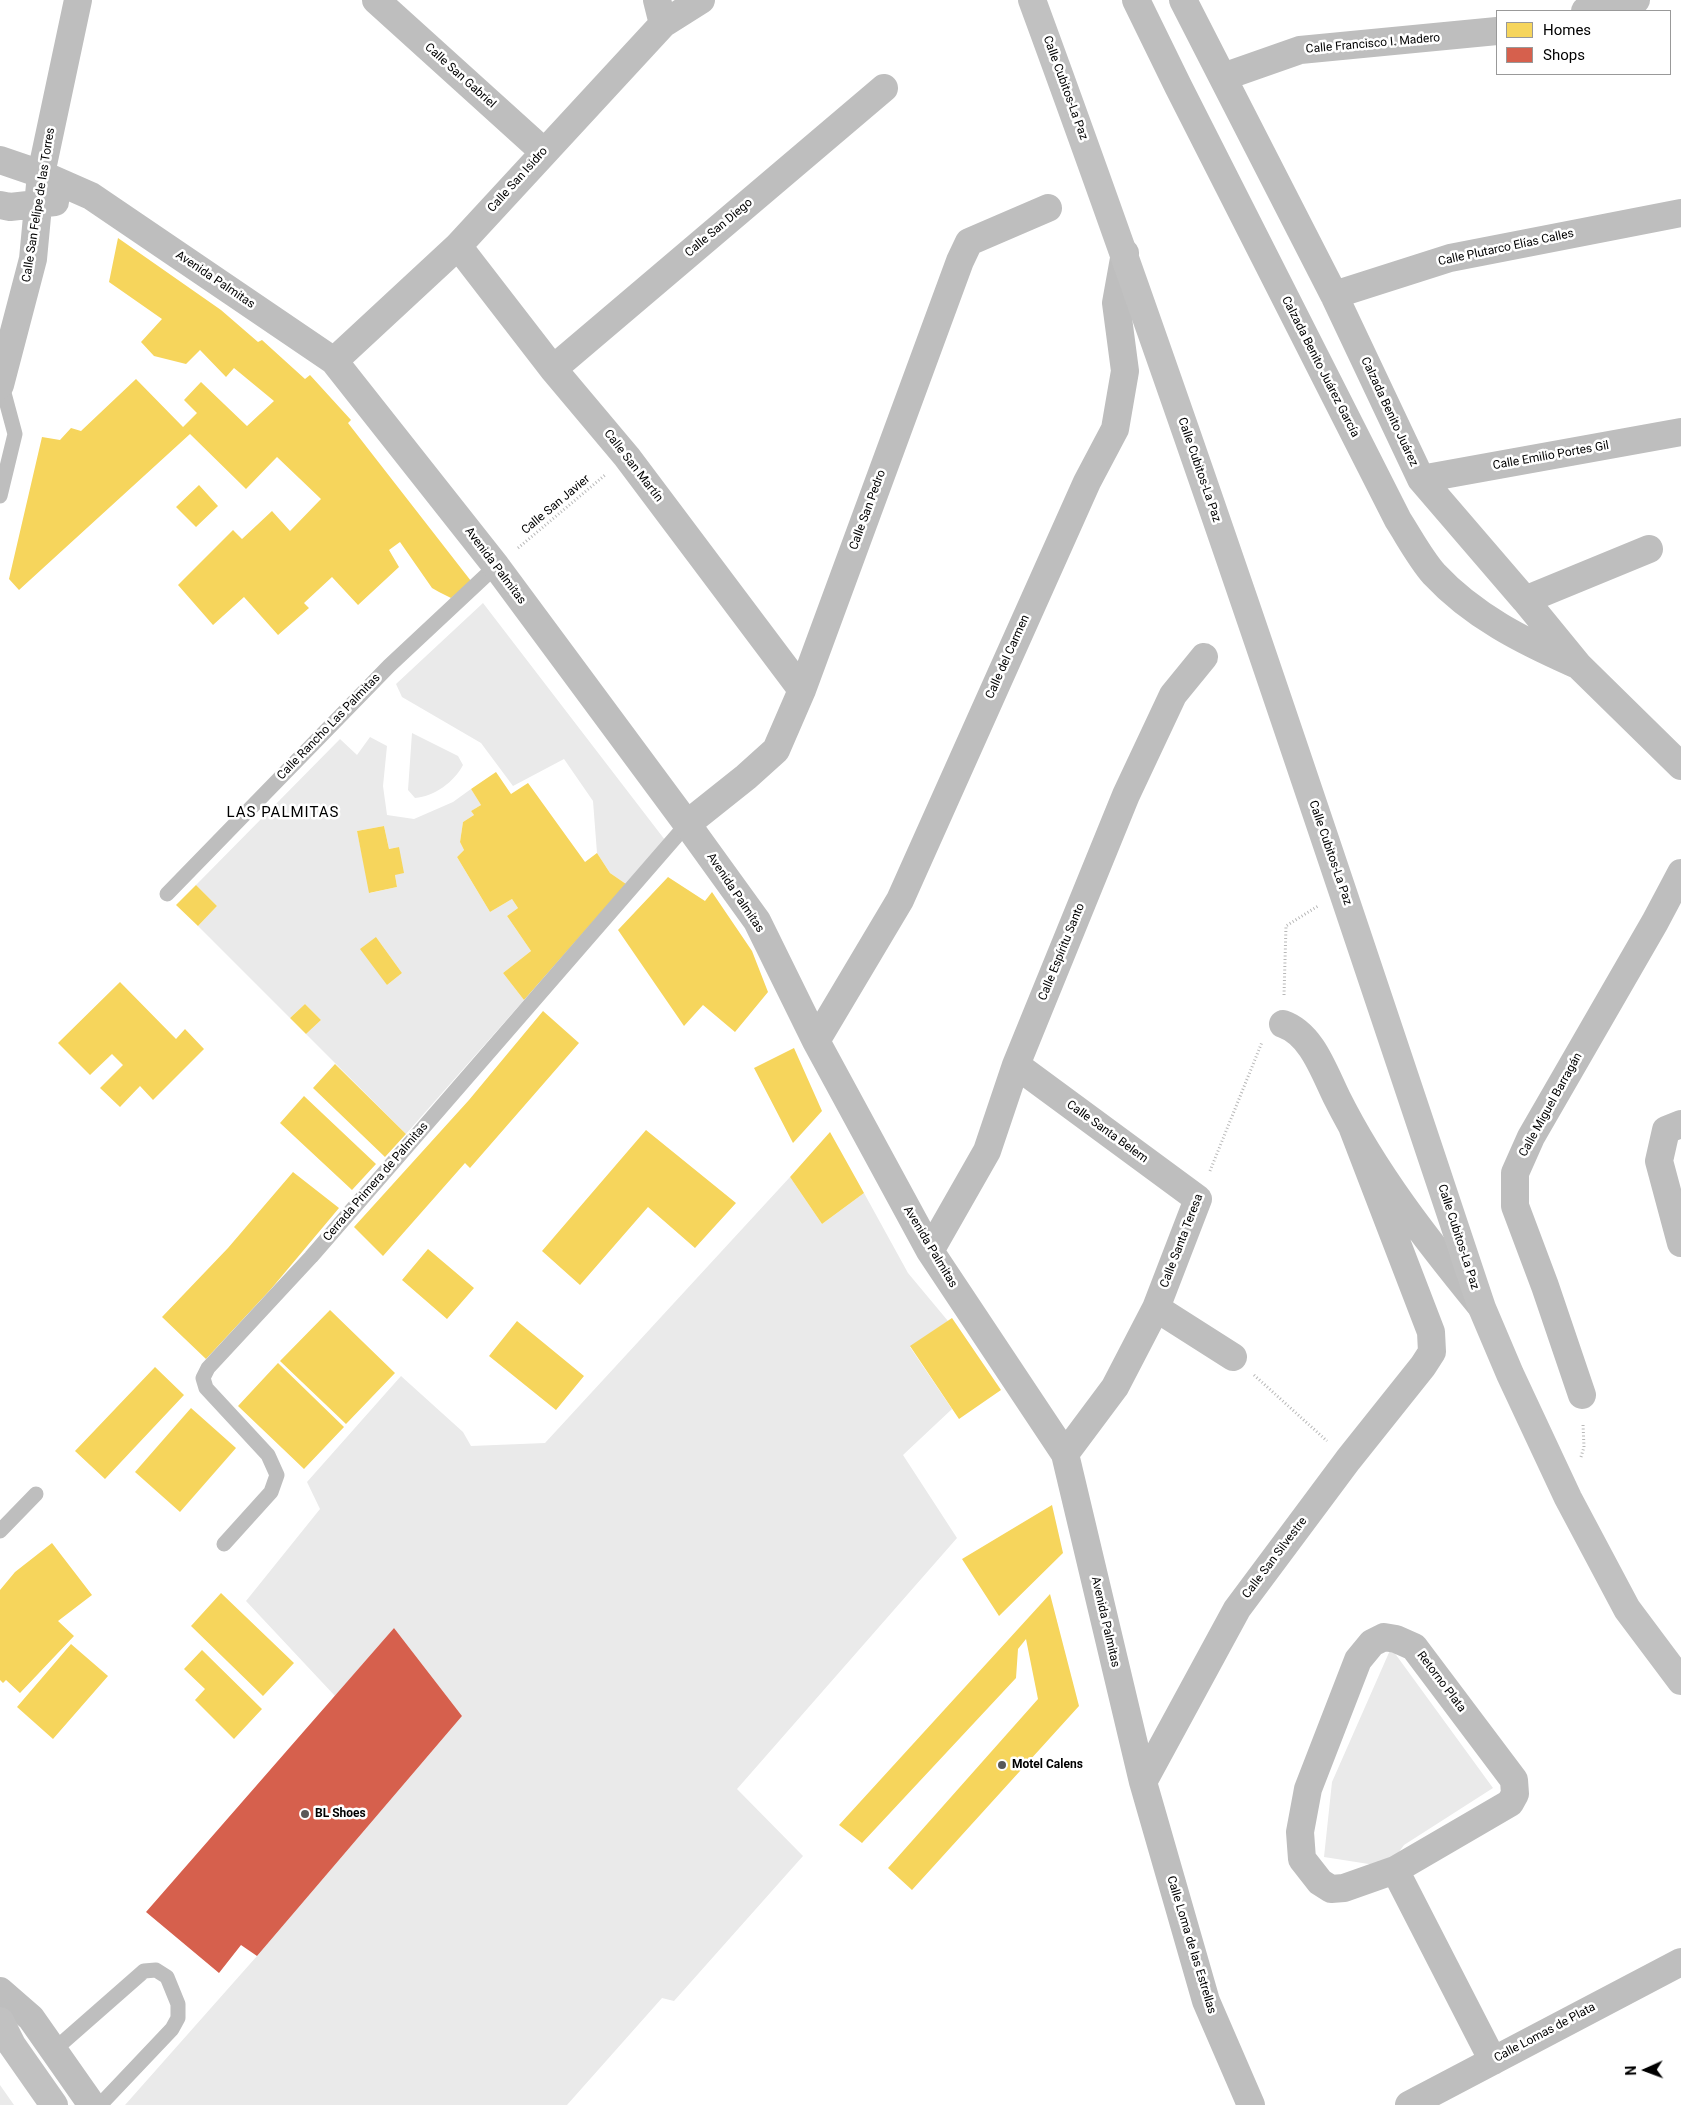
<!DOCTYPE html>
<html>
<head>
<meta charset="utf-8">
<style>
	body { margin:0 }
	#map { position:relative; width:1681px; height:2105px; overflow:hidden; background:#fff; font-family:Roboto,sans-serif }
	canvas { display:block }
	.legend { position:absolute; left:1496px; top:10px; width:175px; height:65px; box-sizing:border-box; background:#fff; border:1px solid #999; margin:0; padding:6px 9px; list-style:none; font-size:15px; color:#000 }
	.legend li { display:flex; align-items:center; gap:10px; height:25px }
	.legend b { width:25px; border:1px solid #999 }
	.north { position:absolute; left:1621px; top:2045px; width:50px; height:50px; -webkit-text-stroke:4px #fff; paint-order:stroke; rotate:268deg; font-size:14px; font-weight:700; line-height:20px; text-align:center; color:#000 }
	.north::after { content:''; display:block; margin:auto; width:18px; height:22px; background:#000; clip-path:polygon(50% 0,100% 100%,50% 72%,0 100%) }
</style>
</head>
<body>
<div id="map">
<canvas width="1681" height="2105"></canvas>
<ul class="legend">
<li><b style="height:14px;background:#f6d55c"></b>Homes</li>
<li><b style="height:14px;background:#d6604d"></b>Shops</li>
</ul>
<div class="north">N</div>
</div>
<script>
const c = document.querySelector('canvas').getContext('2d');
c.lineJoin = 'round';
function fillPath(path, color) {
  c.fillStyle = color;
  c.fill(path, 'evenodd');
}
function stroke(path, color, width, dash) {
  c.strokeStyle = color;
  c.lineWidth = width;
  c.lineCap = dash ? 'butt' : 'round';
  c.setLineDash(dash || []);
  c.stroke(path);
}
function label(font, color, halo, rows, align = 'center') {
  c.font = font + ' Roboto,sans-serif';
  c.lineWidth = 5;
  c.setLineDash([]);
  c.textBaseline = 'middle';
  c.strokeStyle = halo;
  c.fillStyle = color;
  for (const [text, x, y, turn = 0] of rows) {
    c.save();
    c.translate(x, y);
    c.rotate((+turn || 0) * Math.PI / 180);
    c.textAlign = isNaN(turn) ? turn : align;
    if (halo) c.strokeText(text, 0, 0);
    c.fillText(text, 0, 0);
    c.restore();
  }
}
fillPath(new Path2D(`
	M 483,603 L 665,840 L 626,884 L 610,873 L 597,853 L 593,801 L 564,759 L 513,786 L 481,743 L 402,697 L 396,684 Z
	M 412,733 L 458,756 L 463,765 C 454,782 435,796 415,798 L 408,790 Z
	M 370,737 L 387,746 L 383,786 L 387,815 L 414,819 L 453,802 L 471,789 L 481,805 L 471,811 L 474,815 L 463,822 L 460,842 L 464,850 L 457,857 L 490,912 L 512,899 L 518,908 L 507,916 L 531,951 L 503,973 L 524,1000 L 406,1134 L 306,1034 L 321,1020 L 305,1004 L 290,1018 L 198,926 L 217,906 L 196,885 L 340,739 L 357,755 ZM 384,826 L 389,849 L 399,847 L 395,875 L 397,887 L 370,893 L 357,831 ZM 376,937 L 402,973 L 387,985 Z
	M 790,1177 L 822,1224 L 864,1193 L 908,1273 L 948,1321 L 910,1347 L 952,1409 L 903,1455 L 957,1538 L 737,1789 L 803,1856 L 674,2001 L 662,1998 L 567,2105 L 125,2105 L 257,1956 L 462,1716 L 394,1628 L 335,1696 L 246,1601 L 320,1509 L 307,1482 L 401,1376 L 463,1432 L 471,1446 L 545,1443 Z
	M 1391,1648 L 1493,1788 L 1404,1845 L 1388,1867 L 1324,1857 L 1332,1782 Z
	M 0,2085 L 14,2105 L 0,2105 Z`), '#eaeaea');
fillPath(new Path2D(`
	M 118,238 L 221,310 L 258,342 L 262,340 L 305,379 L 310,375 L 351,420 L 348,423 L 471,581 L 451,598 L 439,592 L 432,588 L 400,542 L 389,550 L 399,567 L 358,605 L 332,577 L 304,603 L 309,608 L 278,635 L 244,597 L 213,625 L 178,585 L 233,530 L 242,539 L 272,511 L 290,531 L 321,499 L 277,457 L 246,489 L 190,434 L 19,590 L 9,579 L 42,437 L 60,440 L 71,428 L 81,431 L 136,379 L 183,427 L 197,413 L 184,400 L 201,382 L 247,426 L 274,401 L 234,368 L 226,377 L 200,350 L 186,364 L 154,356 L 141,342 L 162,319 L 109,282 Z
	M 199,485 L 218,506 L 196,527 L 176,507 Z
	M 496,772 L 511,794 L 528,783 L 585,862 L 597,853 L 610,873 L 626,884 L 524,1000 L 503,973 L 531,951 L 507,916 L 518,908 L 512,899 L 490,912 L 457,857 L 464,850 L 460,842 L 463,822 L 474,815 L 471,811 L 481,805 L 471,789 Z
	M 384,826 L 389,849 L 399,847 L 404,873 L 395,875 L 397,887 L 369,893 L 357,831 Z
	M 668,877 L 705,901 L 712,892 L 752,951 L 768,992 L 735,1032 L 703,1005 L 684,1026 L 618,930 Z
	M 196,885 L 217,906 L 198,926 L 176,905 Z
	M 376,937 L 402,973 L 387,985 L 360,949 Z
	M 120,982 L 176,1039 L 185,1029 L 204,1049 L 153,1100 L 140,1086 L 120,1107 L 100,1088 L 123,1065 L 112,1054 L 90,1075 L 58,1043 Z
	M 305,1004 L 321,1020 L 306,1034 L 290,1018 Z
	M 543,1011 L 579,1043 L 470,1168 L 465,1163 L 383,1256 L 354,1227 L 469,1100 Z
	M 794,1048 L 822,1111 L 793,1143 L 754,1068 Z
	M 335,1064 L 406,1134 L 385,1157 L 313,1088 Z
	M 304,1096 L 376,1164 L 352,1190 L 280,1123 Z
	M 646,1130 L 736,1203 L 695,1248 L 648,1207 L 580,1285 L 542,1251 Z
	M 830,1132 L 864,1193 L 822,1224 L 790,1177 Z
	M 293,1172 L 339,1208 L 271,1289 L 206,1359 L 162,1317 L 228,1248 Z
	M 428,1249 L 474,1288 L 447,1319 L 402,1280 Z
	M 330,1310 L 395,1373 L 346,1424 L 280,1361 Z
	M 952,1318 L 1001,1390 L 959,1419 L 910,1346 Z
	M 517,1321 L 584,1376 L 556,1410 L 489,1356 Z
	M 278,1363 L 344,1427 L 304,1469 L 238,1406 Z
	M 155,1367 L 184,1395 L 105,1479 L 75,1451 Z
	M 191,1408 L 236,1448 L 180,1512 L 135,1472 Z
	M 1052,1505 L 1063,1553 L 999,1616 L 962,1559 Z
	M 52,1543 L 92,1595 L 58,1621 L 74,1636 L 20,1693 L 6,1680 L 3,1683 L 0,1680 L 0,1590 L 15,1572 Z
	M 221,1593 L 294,1663 L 263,1696 L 191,1626 Z
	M 1050,1594 L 1079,1706 L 912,1890 L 888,1868 L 1038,1699 L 1026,1639 L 1018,1649 L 1016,1678 L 862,1843 L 839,1825 Z
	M 71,1644 L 108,1676 L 53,1739 L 17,1707 Z
	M 202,1650 L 262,1709 L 234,1739 L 195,1700 L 205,1689 L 184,1669 Z`), '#f6d55c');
fillPath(new Path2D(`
	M 394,1628 L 462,1716 L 257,1956 L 241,1945 L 219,1973 L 146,1912 Z`), '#d6604d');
stroke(new Path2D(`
	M 518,548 L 605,475
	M 1284,995 L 1286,926 L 1318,906
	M 1210,1171 L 1262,1042
	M 1254,1375 L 1327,1441
	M 1581,1457 L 1584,1447 L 1583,1424`), '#b8b8b8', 3, [1, 2.5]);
stroke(new Path2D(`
	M 0,496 L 15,434 L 1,382
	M 167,894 L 389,666 L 496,566
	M 0,1531 L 36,1494
	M 224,1544 L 271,1492 L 277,1475 L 268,1455 L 206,1388 L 203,1378 L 208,1368 L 311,1257 L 687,824
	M 54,2050 L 144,1971 L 156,1970 L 167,1977 L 178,2004 L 178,2018 L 172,2029 L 100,2105`), '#bebebe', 15);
stroke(new Path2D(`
	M 376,0 L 544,152
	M 657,0 L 663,24
	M 1136,0 L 1178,86 L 1398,520 C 1409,537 1420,558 1434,574 C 1473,616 1523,641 1575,664
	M 1183,0 L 1334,295 L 1421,479 L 1525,600 L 1579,666 L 1681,766
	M 1585,11 L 1636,0
	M 1223,77 L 1300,50 L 1497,31
	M 0,160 L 41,174 L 91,196 L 334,361 L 496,566 L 687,824 L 757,921 L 816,1041 L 930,1251 L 1065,1454 L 1143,1782 L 1206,2001 L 1251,2105
	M 0,205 L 10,207 L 55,202
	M 458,246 L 553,369 L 627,457 L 802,690
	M 1334,295 L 1450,258 L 1681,213
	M 334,361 L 458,246 L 663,24 L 701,0
	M 553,369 L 884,88
	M 0,385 L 33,259 L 41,174 L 78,0
	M 1421,479 L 1681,432
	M 1525,600 L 1649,549
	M 687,824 L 746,777 L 776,750 L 802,690 L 960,261 L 969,242 L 1048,208
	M 1283,1024 C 1312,1034 1324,1072 1337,1098 C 1375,1174 1427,1240 1480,1305
	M 816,1041 L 900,900 L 1087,482 L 1115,429 L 1125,371 L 1116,303 L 1125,253
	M 1016,1065 L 1198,1199 L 1156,1308 L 1115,1387 L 1065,1454
	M 1681,1124 L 1666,1130 L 1659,1161 L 1681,1243
	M 930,1251 L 987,1151 L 1016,1065 L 1126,795 L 1173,695 L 1204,657
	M 1156,1308 L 1233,1357
	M 1582,1395 L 1545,1286 L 1515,1206 L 1515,1173 L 1531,1137 L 1655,922 L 1681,873
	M 1384,1637 L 1396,1639 L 1414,1647 L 1514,1780 L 1515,1794 L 1510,1803 L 1395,1870 L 1344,1888 L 1331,1889 L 1320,1882 L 1302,1859 L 1300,1832 L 1308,1789 L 1358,1660 L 1372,1643 Z
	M 1143,1782 L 1237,1609 L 1348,1460 L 1423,1366 L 1432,1352 L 1431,1332 L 1353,1129
	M 1395,1870 L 1493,2061
	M 1409,2105 L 1681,1962`), '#bebebe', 28);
stroke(new Path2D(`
	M 0,1991 L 31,2018 L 92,2105`), '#bebebe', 28);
stroke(new Path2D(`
	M 1032,0 C 1191,433 1336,871 1482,1308 L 1510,1374 L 1568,1498 L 1627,1609 L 1681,1681
	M 0,2021 L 12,2045 L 54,2105`), '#c1c1c1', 28);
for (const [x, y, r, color] of [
	[1002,1765,5,"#595959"],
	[305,1814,5,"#595959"]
]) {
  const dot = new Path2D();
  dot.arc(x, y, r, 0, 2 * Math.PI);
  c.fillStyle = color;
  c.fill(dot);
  stroke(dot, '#fff', 2);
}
label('12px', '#000', '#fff', [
	["Calle Francisco I. Madero",1373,44,-5],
	["Calle San Gabriel",460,76,42],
	["Calle Cubitos-La Paz",1065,88,70],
	["Calle San Isidro",518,180,-48],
	["Calle San Felipe de las Torres",39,205,-81],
	["Calle San Diego",719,228,-40],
	["Calle Plutarco Elías Calles",1506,248,-12],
	["Avenida Palmitas",215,280,34],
	["Calzada Benito Juárez García",1320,367,63],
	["Calzada Benito Juárez",1389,412,65],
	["Calle Emilio Portes Gil",1551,456,-10],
	["Calle San Martín",633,466,52],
	["Calle Cubitos-La Paz",1199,470,71],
	["Calle San Javier",556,505,-40],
	["Calle San Pedro",868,510,-70],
	["Avenida Palmitas",495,566,53],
	["Calle del Carmen",1008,657,-66],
	["Calle Rancho Las Palmitas",329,727,-46],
	["Calle Cubitos-La Paz",1330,853,71],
	["Avenida Palmitas",735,893,56],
	["Calle Espíritu Santo",1062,952,-68],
	["Calle Miguel Barragán",1551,1105,-61],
	["Calle Santa Belem",1107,1132,36],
	["Cerrada Primera de Palmitas",376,1182,-49],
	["Calle Cubitos-La Paz",1458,1237,72],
	["Calle Santa Teresa",1182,1241,-69],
	["Avenida Palmitas",930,1247,59],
	["Calle San Silvestre",1275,1558,-53],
	["Avenida Palmitas",1105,1622,77],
	["Retorno Plata",1441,1682,53],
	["Calle Loma de las Estrellas",1191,1945,73],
	["Calle Lomas de Plata",1545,2033,-28]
]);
label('bold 12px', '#000', '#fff', [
	["Motel Calens",1012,1765],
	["BL Shoes",315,1814]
], 'left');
c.letterSpacing = '1px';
label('15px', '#000', '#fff', [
	["LAS PALMITAS",283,813]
]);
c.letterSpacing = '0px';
</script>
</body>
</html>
